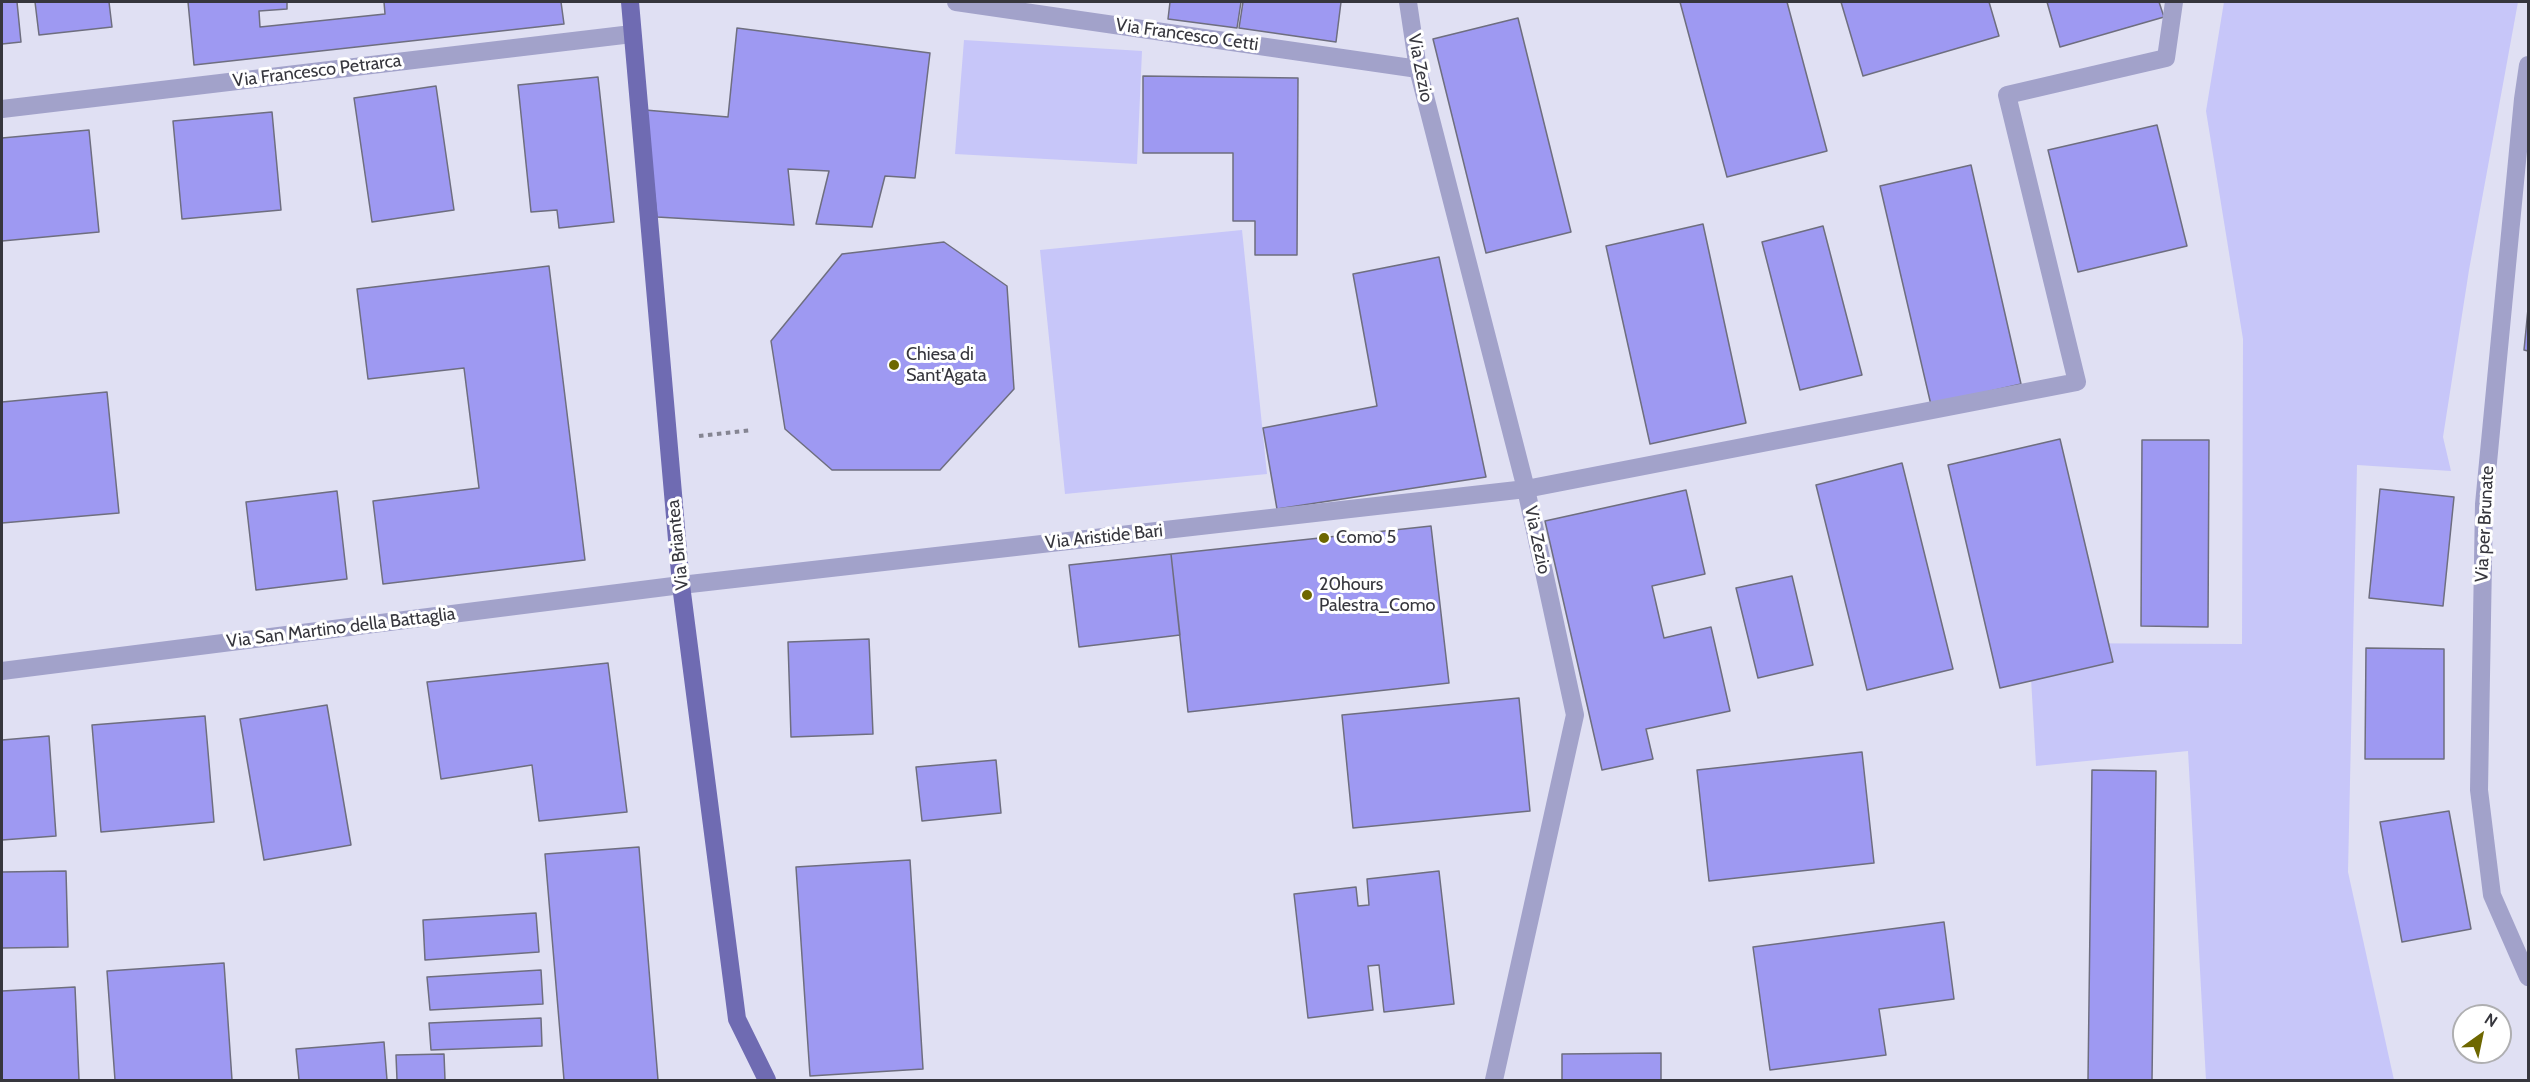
<!DOCTYPE html>
<html>
<head>
<meta charset="utf-8">
<style>
	body { margin:0 }
	#map { position:relative; width:2530px; height:1082px; overflow:hidden; background:#e0e0f3; font-family:Cabin,sans-serif }
	canvas { display:block }
	.frame { position:absolute; inset:0; border:3px solid #36363d; pointer-events:none }
	.north { position:absolute; left:2452px; top:1004px; width:60px; height:60px; box-sizing:border-box; background:#fff; border:2px solid #afafb1; border-radius:50%; rotate:33deg; font-size:16px; font-weight:700; line-height:24px; text-align:center; color:#36363d }
	.north::after { content:''; display:block; margin:auto; width:21px; height:27px; background:#6e6700; clip-path:polygon(50% 0,100% 100%,50% 72%,0 100%) }
</style>
</head>
<body>
<div id="map">
<canvas width="2530" height="1082"></canvas>
<div class="frame"></div>
<div class="north">N</div>
</div>
<script>
const c = document.querySelector('canvas').getContext('2d');
c.lineJoin = 'round';
function fillPath(path, color) {
  c.fillStyle = color;
  c.fill(path, 'evenodd');
}
function stroke(path, color, width, dash) {
  c.strokeStyle = color;
  c.lineWidth = width;
  c.lineCap = dash ? 'butt' : 'round';
  c.setLineDash(dash || []);
  c.stroke(path);
}
function label(font, color, halo, rows, align = 'center') {
  c.font = font + ' Cabin,sans-serif';
  c.lineWidth = 6;
  c.setLineDash([]);
  c.textBaseline = 'middle';
  c.strokeStyle = halo;
  c.fillStyle = color;
  for (const [text, x, y, turn = 0] of rows) {
    c.save();
    c.translate(x, y);
    c.rotate((+turn || 0) * Math.PI / 180);
    c.textAlign = isNaN(turn) ? turn : align;
    if (halo) c.strokeText(text, 0, 0);
    c.fillText(text, 0, 0);
    c.restore();
  }
}
fillPath(new Path2D(`
	M 2224,2 L 2518,2 L 2469,270 L 2443,437 L 2451,471 L 2357,465 L 2348,872 L 2394,1080 L 2206,1080 L 2188,751 L 2036,766 L 2029,643 L 2242,644 L 2243,339 L 2206,111 Z
	M 964,40 L 1142,51 L 1137,164 L 955,154 Z
	M 1242,230 L 1267,474 L 1065,494 L 1040,250 Z`), '#c7c6f9');
const building = new Path2D(`
	M 2,2 L 17,2 L 21,42 L 2,44 Z
	M 35,2 L 109,2 L 112,27 L 39,35 Z
	M 188,2 L 287,2 L 287,9 L 259,11 L 260,27 L 385,14 L 384,2 L 561,2 L 564,24 L 194,65 Z
	M 1170,2 L 1241,2 L 1237,28 L 1168,19 Z
	M 1243,2 L 1341,2 L 1336,42 L 1239,28 Z
	M 1680,2 L 1787,2 L 1827,151 L 1727,177 Z
	M 1841,2 L 1989,2 L 1999,36 L 1863,76 Z
	M 2047,2 L 2159,2 L 2164,17 L 2060,47 Z
	M 1518,18 L 1571,232 L 1486,253 L 1433,39 Z
	M 737,28 L 930,53 L 915,178 L 885,176 L 872,227 L 816,224 L 829,171 L 788,169 L 794,225 L 657,217 L 645,110 L 728,117 Z
	M 1143,76 L 1298,78 L 1297,255 L 1255,255 L 1255,221 L 1233,221 L 1233,153 L 1143,153 Z
	M 598,77 L 614,222 L 559,228 L 557,210 L 531,212 L 518,85 Z
	M 436,86 L 454,210 L 372,222 L 354,98 Z
	M 272,112 L 281,210 L 182,219 L 173,121 Z
	M 2157,125 L 2187,246 L 2078,272 L 2048,150 Z
	M 89,130 L 99,232 L 2,241 L 2,138 Z
	M 1971,165 L 2021,384 L 1931,405 L 1880,186 Z
	M 1703,224 L 1746,423 L 1650,444 L 1606,246 Z
	M 1823,226 L 1862,375 L 1800,390 L 1762,242 Z
	M 944,242 L 1007,286 L 1014,389 L 940,470 L 832,470 L 785,429 L 771,341 L 842,254 Z
	M 1439,257 L 1486,477 L 1277,509 L 1263,428 L 1377,406 L 1353,274 Z
	M 549,266 L 585,560 L 383,584 L 373,501 L 479,488 L 464,368 L 368,379 L 357,289 Z
	M 2528,309 L 2528,351 L 2524,350 Z
	M 107,392 L 119,513 L 2,523 L 2,402 Z
	M 2060,439 L 2113,662 L 2000,688 L 1948,465 Z
	M 2142,440 L 2209,440 L 2208,627 L 2141,626 Z
	M 1902,463 L 1953,669 L 1867,690 L 1816,485 Z
	M 2380,489 L 2454,497 L 2443,606 L 2369,598 Z
	M 1686,490 L 1705,574 L 1652,586 L 1664,638 L 1711,627 L 1730,711 L 1646,729 L 1653,759 L 1602,770 L 1545,521 Z
	M 337,491 L 347,579 L 256,590 L 246,502 Z
	M 1431,526 L 1449,683 L 1188,712 L 1171,554 Z
	M 1171,554 L 1180,635 L 1079,647 L 1069,565 Z
	M 1792,576 L 1813,665 L 1758,678 L 1736,588 Z
	M 869,639 L 873,734 L 791,737 L 788,642 Z
	M 2366,648 L 2444,649 L 2444,759 L 2365,759 Z
	M 608,663 L 627,812 L 539,821 L 532,765 L 441,779 L 427,682 Z
	M 1519,698 L 1530,811 L 1353,828 L 1342,715 Z
	M 327,705 L 351,845 L 264,860 L 240,719 Z
	M 205,716 L 214,822 L 101,832 L 92,725 Z
	M 49,736 L 56,836 L 2,840 L 2,740 Z
	M 1862,752 L 1874,863 L 1709,881 L 1697,770 Z
	M 996,760 L 1001,813 L 922,821 L 916,767 Z
	M 2092,770 L 2156,771 L 2152,1080 L 2088,1080 Z
	M 2449,811 L 2471,929 L 2402,942 L 2380,822 Z
	M 639,847 L 658,1080 L 564,1080 L 545,854 Z
	M 910,860 L 923,1069 L 810,1076 L 796,867 Z
	M 66,871 L 68,947 L 2,948 L 2,872 Z
	M 1439,871 L 1454,1004 L 1384,1012 L 1379,965 L 1368,966 L 1373,1010 L 1308,1018 L 1294,894 L 1356,887 L 1358,906 L 1369,905 L 1367,879 Z
	M 536,913 L 539,952 L 425,960 L 423,920 Z
	M 1944,922 L 1954,999 L 1879,1009 L 1886,1055 L 1770,1070 L 1753,947 Z
	M 224,963 L 232,1080 L 115,1080 L 107,971 Z
	M 541,970 L 543,1004 L 430,1010 L 427,977 Z
	M 75,987 L 79,1080 L 2,1080 L 2,991 Z
	M 541,1018 L 542,1046 L 431,1050 L 429,1023 Z
	M 384,1042 L 387,1080 L 299,1080 L 296,1049 Z
	M 1661,1053 L 1661,1080 L 1562,1080 L 1562,1054 Z
	M 444,1054 L 445,1080 L 397,1080 L 396,1055 Z`);
fillPath(building, '#9e99f2');
stroke(building, '#6e6e7f', 1.5);
stroke(new Path2D(`
	M 699,436 L 752,430`), '#858592', 4, [4.5, 4.5]);
stroke(new Path2D(`
	M 956,2 L 1418,69
	M 1408,2 L 1418,69 L 1526,489 L 1575,715 L 1494,1080
	M 2528,65 L 2523,99 L 2484,504 L 2479,790 L 2492,895 L 2528,977
	M 2,109 L 632,34
	M 2,671 L 681,585 L 1526,489 L 2077,382 L 2007,95 L 2166,58 L 2174,2`), '#a2a2ca', 18);
stroke(new Path2D(`
	M 630,2 L 681,585 L 737,1019 L 767,1080`), '#6f6bb2', 18);
for (const [x, y, r, color] of [
	[894,365,6,"#6e6700"],
	[1324,538,6,"#6e6700"],
	[1307,595,6,"#6e6700"]
]) {
  const dot = new Path2D();
  dot.arc(x, y, r, 0, 2 * Math.PI);
  c.fillStyle = color;
  c.fill(dot);
  stroke(dot, '#fff', 2);
}
label('18px', '#36363d', '#fff', [
	["Via Francesco Cetti",1187,35,8],
	["Via Zezio",1420,68,79],
	["Via Francesco Petrarca",317,71,-7],
	["Via per Brunate",2485,524,-87],
	["Via Aristide Bari",1104,537,-6],
	["Via Zezio",1537,540,78],
	["Via Briantea",678,545,-96],
	["Via San Martino della Battaglia",341,628,-7]
]);
label('18px', '#36363d', '#fff', [
	["Chiesa di",906,355],
	["Sant'Agata",906,376],
	["Como 5",1336,538],
	["20hours",1319,585],
	["Palestra_Como",1319,606]
], 'left');
</script>
</body>
</html>
